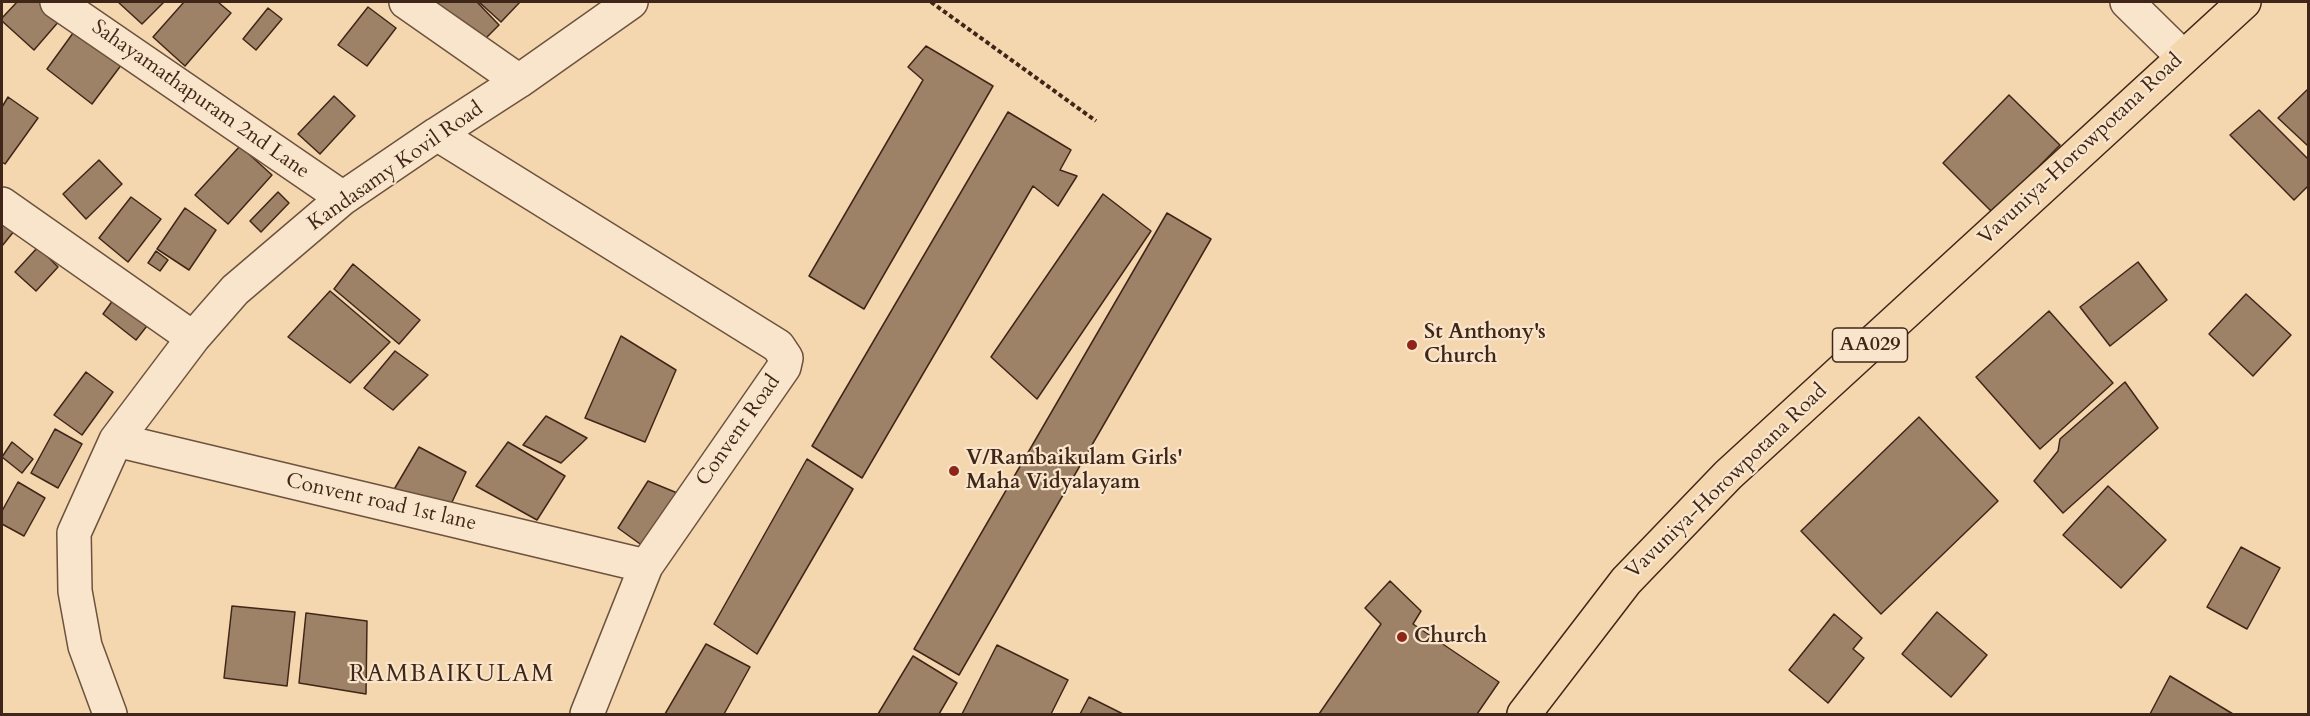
<!DOCTYPE html>
<html>
<head>
<meta charset="utf-8">
<style>
	body { margin:0 }
	#map { position:relative; width:2310px; height:716px; overflow:hidden; background:#f4d7af; font-family:Cardo,serif }
	canvas { display:block }
	.frame { position:absolute; inset:0; border:3px solid #402618; pointer-events:none }
</style>
</head>
<body>
<div id="map">
<canvas width="2310" height="716"></canvas>
<div class="frame"></div>
</div>
<script>
const c = document.querySelector('canvas').getContext('2d');
c.lineJoin = 'round';
function fillPath(path, color) {
  c.fillStyle = color;
  c.fill(path, 'evenodd');
}
function stroke(path, color, width, dash) {
  c.strokeStyle = color;
  c.lineWidth = width;
  c.lineCap = dash ? 'butt' : 'round';
  c.setLineDash(dash || []);
  c.stroke(path);
}
function label(font, color, halo, rows, align = 'center') {
  c.font = font + ' Cardo,serif';
  c.lineWidth = 4.5;
  c.setLineDash([]);
  c.textBaseline = 'middle';
  c.strokeStyle = halo;
  c.fillStyle = color;
  for (const [text, x, y, turn = 0] of rows) {
    c.save();
    c.translate(x, y);
    c.rotate((+turn || 0) * Math.PI / 180);
    c.textAlign = isNaN(turn) ? turn : align;
    if (halo) c.strokeText(text, 0, 0);
    c.fillText(text, 0, 0);
    c.restore();
  }
}
const building = new Path2D(`
	M 17,2 L 40,2 L 60,20 L 34,50 L 2,21 L 2,18 Z
	M 118,2 L 164,2 L 142,24 Z
	M 184,2 L 218,2 L 231,13 L 185,66 L 153,37 Z
	M 436,2 L 477,2 L 499,25 L 479,45 Z
	M 479,2 L 520,2 L 501,22 Z
	M 368,7 L 396,28 L 367,66 L 338,45 Z
	M 268,8 L 282,19 L 256,50 L 243,39 Z
	M 76,29 L 122,64 L 92,104 L 47,69 Z
	M 926,46 L 993,86 L 864,309 L 809,276 L 923,80 L 908,67 Z
	M 2308,89 L 2308,146 L 2278,118 Z
	M 2009,95 L 2060,145 L 1993,213 L 1943,163 Z
	M 334,96 L 355,116 L 320,154 L 298,134 Z
	M 8,97 L 38,118 L 5,164 L 2,162 L 2,107 Z
	M 2259,110 L 2308,159 L 2308,186 L 2294,200 L 2230,135 Z
	M 1008,112 L 1071,150 L 1060,170 L 1077,176 L 1058,206 L 1033,186 L 862,478 L 812,446 Z
	M 240,146 L 272,175 L 228,224 L 195,195 Z
	M 99,160 L 122,184 L 86,219 L 63,194 Z
	M 278,192 L 289,203 L 261,232 L 250,221 Z
	M 1103,194 L 1151,231 L 1037,399 L 991,357 Z
	M 131,197 L 161,219 L 128,262 L 99,238 Z
	M 185,208 L 216,230 L 189,270 L 157,249 Z
	M 1167,213 L 1211,239 L 959,675 L 914,649 Z
	M 2,219 L 15,230 L 2,246 Z
	M 38,247 L 58,267 L 36,291 L 15,272 Z
	M 156,251 L 168,260 L 160,271 L 148,263 Z
	M 2138,262 L 2167,300 L 2110,346 L 2080,307 Z
	M 353,264 L 420,320 L 399,344 L 334,289 Z
	M 330,291 L 390,342 L 350,383 L 288,337 Z
	M 2246,294 L 2291,335 L 2253,376 L 2209,334 Z
	M 116,296 L 150,322 L 136,340 L 103,314 Z
	M 2049,311 L 2113,383 L 2040,449 L 1976,377 Z
	M 621,336 L 676,370 L 645,442 L 585,418 Z
	M 395,351 L 428,375 L 393,410 L 364,388 Z
	M 86,372 L 113,392 L 82,435 L 54,415 Z
	M 2125,382 L 2158,428 L 2063,513 L 2034,481 L 2058,451 L 2060,439 Z
	M 546,416 L 587,438 L 561,463 L 523,445 Z
	M 1919,417 L 1998,501 L 1881,614 L 1801,531 Z
	M 55,429 L 82,444 L 58,488 L 31,473 Z
	M 12,442 L 33,459 L 22,473 L 2,457 Z
	M 508,442 L 565,476 L 537,520 L 476,486 Z
	M 419,447 L 466,472 L 446,515 L 389,498 Z
	M 807,459 L 853,489 L 757,654 L 714,624 Z
	M 648,481 L 687,497 L 654,554 L 618,528 Z
	M 18,482 L 45,498 L 24,536 L 2,524 L 2,511 Z
	M 2108,486 L 2166,540 L 2121,588 L 2063,535 Z
	M 2241,547 L 2280,568 L 2247,629 L 2207,607 Z
	M 1390,581 L 1421,611 L 1413,624 L 1499,682 L 1477,714 L 1319,714 L 1381,624 L 1365,608 Z
	M 232,606 L 295,612 L 287,686 L 224,678 Z
	M 1937,612 L 1987,655 L 1951,697 L 1902,654 Z
	M 306,613 L 367,621 L 366,694 L 299,683 Z
	M 1834,614 L 1862,638 L 1853,649 L 1864,658 L 1828,703 L 1789,670 Z
	M 706,644 L 750,667 L 724,714 L 665,714 Z
	M 997,645 L 1068,680 L 1051,714 L 962,714 Z
	M 913,656 L 957,683 L 939,714 L 878,714 Z
	M 2170,676 L 2233,714 L 2150,714 Z
	M 1089,697 L 1123,714 L 1080,714 Z`);
fillPath(building, '#9e8267');
stroke(building, '#402618', 1.5);
const street = new Path2D(`
	M 57,2 L 343,198
	M 406,2 L 519,81
	M 2127,2 L 2182,56
	M 437,134 L 778,346 L 786,358 L 784,367 L 646,566 L 587,714
	M 2,204 L 193,338
	M 116,440 L 646,566
	M 110,714 L 85,646 L 75,591 L 74,533 L 116,440 L 193,338 L 235,290 L 343,198 L 437,134 L 519,81 L 631,2`);
const highway = new Path2D(`
	M 1524,714 L 1626,581 L 1728,475 L 2244,2`);
stroke(street, '#6d523e', 36);
stroke(highway, '#402618', 36);
stroke(new Path2D(`
	M 931,2 L 1096,121`), '#402618', 4, [4.5, 3]);
stroke(street, '#f8e5cb', 33);
stroke(highway, '#f4d7af', 33);
for (const [x, y, r, color] of [
	[1412,345,6,"#8f2418"],
	[954,471,6,"#8f2418"],
	[1402,637,6,"#8f2418"]
]) {
  const dot = new Path2D();
  dot.arc(x, y, r, 0, 2 * Math.PI);
  c.fillStyle = color;
  c.fill(dot);
  stroke(dot, '#f8e5cb', 2);
}
for (const [x, y, w] of [
	[1870,345,75]
]) {
  const box = new Path2D();
  box.roundRect(x - w / 2, y - 17, w, 34, 4.5);
  c.fillStyle = '#f8e5cb';
  c.fill(box);
  stroke(box, '#402618', 1.5);
}
label('bold 20px', '#402618', null, [
	["AA029",1870,345]
]);
label('21px', '#402618', '#f8e5cb', [
	["Sahayamathapuram 2nd Lane",200,100,35],
	["Vavuniya-Horowpotana Road",2081,150,-43],
	["Kandasamy Kovil Road",396,167,-35],
	["Convent Road",739,431,-55],
	["Vavuniya-Horowpotana Road",1727,482,-44],
	["Convent road 1st lane",381,503,13]
]);
label('bold 21px', '#402618', '#f8e5cb', [
	["St Anthony's",1424,333],
	["Church",1424,357],
	["V/Rambaikulam Girls'",966,459],
	["Maha Vidyalayam",966,483],
	["Church",1414,637]
], 'left');
c.letterSpacing = '1.5px';
label('24px', '#402618', '#f8e5cb', [
	["RAMBAIKULAM",452,675]
]);
c.letterSpacing = '0px';
</script>
</body>
</html>
